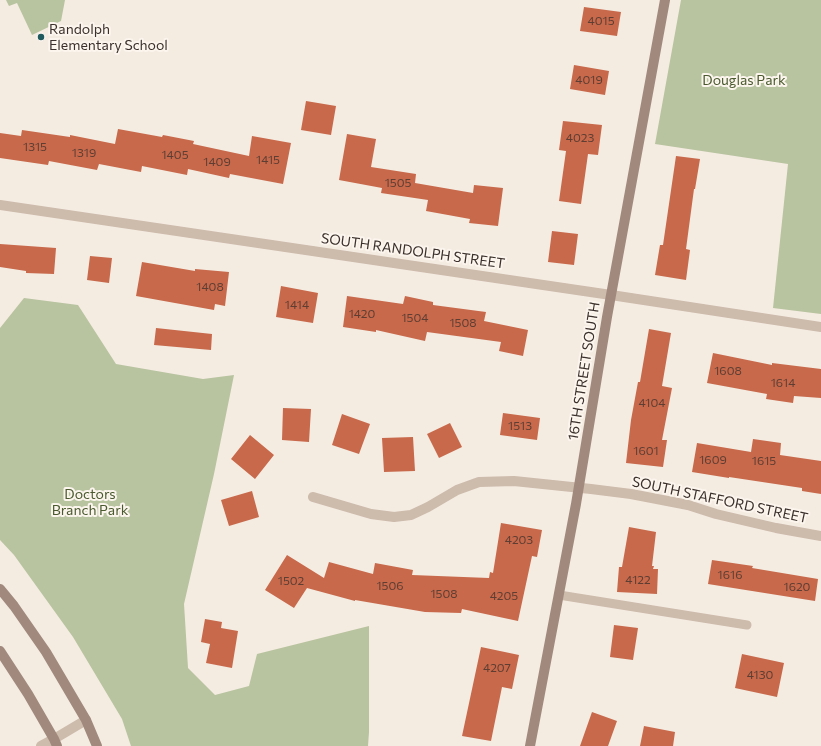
<!DOCTYPE html>
<html>
<head>
<meta charset="utf-8">
<style>
	body { margin:0 }
	canvas { display:block; background:#f4ebe1 }
</style>
</head>
<body>
<canvas width="821" height="746"></canvas>
<script>
const c = document.querySelector('canvas').getContext('2d');
c.lineJoin = 'round';
function fillPath(path, color) {
  c.fillStyle = color;
  c.fill(path, 'evenodd');
}
function stroke(path, color, width, dash) {
  c.strokeStyle = color;
  c.lineWidth = width;
  c.lineCap = dash ? 'butt' : 'round';
  c.setLineDash(dash || []);
  c.stroke(path);
}
function label(font, color, halo, rows, align = 'center') {
  c.font = font + ' Commissioner,sans-serif';
  c.lineWidth = 4;
  c.setLineDash([]);
  c.textBaseline = 'middle';
  c.strokeStyle = halo;
  c.fillStyle = color;
  for (const [text, x, y, turn = 0] of rows) {
    c.save();
    c.translate(x, y);
    c.rotate((+turn || 0) * Math.PI / 180);
    c.textAlign = isNaN(turn) ? turn : align;
    if (halo) c.strokeText(text, 0, 0);
    c.fillText(text, 0, 0);
    c.restore();
  }
}
fillPath(new Path2D(`
	M 6,0 L 65,0 L 61,21 L 32,35 L 17,3 L 9,6 Z
	M 681,0 L 821,0 L 821,314 L 773,308 L 788,164 L 655,144 Z
	M 24,298 L 78,305 L 116,364 L 203,379 L 234,375 L 214,474 L 184,604 L 188,668 L 215,695 L 249,686 L 257,654 L 369,626 L 369,732 L 368,746 L 131,746 L 122,719 L 73,637 L 14,555 L 0,540 L 0,328 Z`), '#b8c4a0');
fillPath(new Path2D(`
	M 584,7 L 621,12 L 617,36 L 580,31 Z
	M 574,65 L 609,71 L 605,95 L 570,89 Z
	M 306,101 L 336,106 L 331,135 L 301,130 Z
	M 563,121 L 602,125 L 598,155 L 588,154 L 581,204 L 559,201 L 566,151 L 559,150 Z
	M 118,129 L 162,137 L 163,135 L 194,141 L 193,144 L 249,156 L 252,136 L 291,143 L 283,184 L 230,174 L 229,178 L 188,169 L 187,175 L 142,166 L 141,172 L 99,164 L 97,170 L 49,161 L 48,165 L 0,158 L 0,133 L 21,136 L 22,130 L 70,137 L 70,135 L 115,144 Z
	M 347,134 L 376,139 L 371,167 L 416,174 L 415,183 L 473,193 L 474,185 L 503,188 L 498,226 L 469,223 L 470,219 L 426,211 L 428,200 L 381,193 L 382,188 L 339,180 Z
	M 676,156 L 700,159 L 695,189 L 694,189 L 686,249 L 690,250 L 686,280 L 655,275 L 660,245 L 663,245 Z
	M 552,231 L 578,234 L 574,265 L 548,262 Z
	M 0,244 L 56,248 L 54,274 L 26,273 L 26,271 L 0,267 Z
	M 90,256 L 112,258 L 109,283 L 87,280 Z
	M 142,262 L 195,271 L 195,269 L 229,272 L 225,306 L 215,304 L 214,310 L 136,296 Z
	M 281,286 L 318,293 L 313,323 L 276,317 Z
	M 347,296 L 403,304 L 405,296 L 433,302 L 433,305 L 486,312 L 484,321 L 528,330 L 523,356 L 499,351 L 501,342 L 427,332 L 425,341 L 376,330 L 376,332 L 343,327 Z
	M 156,328 L 212,334 L 211,350 L 154,345 Z
	M 649,329 L 671,333 L 662,386 L 672,388 L 662,440 L 667,440 L 663,467 L 626,463 L 631,420 L 638,382 L 640,382 Z
	M 713,353 L 772,365 L 772,363 L 821,369 L 821,398 L 794,396 L 793,403 L 766,399 L 767,394 L 707,383 Z
	M 283,408 L 311,409 L 309,442 L 282,440 Z
	M 503,413 L 540,418 L 537,440 L 500,435 Z
	M 342,414 L 370,424 L 359,454 L 332,445 Z
	M 450,423 L 462,447 L 439,458 L 427,434 Z
	M 250,435 L 274,455 L 255,479 L 231,459 Z
	M 413,437 L 415,471 L 384,472 L 382,438 Z
	M 753,439 L 781,443 L 780,455 L 821,461 L 821,494 L 802,491 L 802,488 L 729,477 L 729,478 L 692,472 L 697,443 L 751,452 Z
	M 252,491 L 259,517 L 229,526 L 221,500 Z
	M 501,523 L 542,530 L 537,557 L 532,556 L 518,621 L 462,609 L 461,613 L 425,612 L 355,600 L 355,601 L 307,588 L 294,608 L 265,590 L 287,555 L 324,578 L 329,562 L 373,574 L 375,563 L 413,570 L 412,575 L 489,578 L 490,572 L 493,573 Z
	M 629,527 L 656,532 L 652,566 L 654,566 L 653,569 L 658,569 L 657,594 L 617,592 L 619,567 L 622,567 Z
	M 712,560 L 753,566 L 752,568 L 818,579 L 815,601 L 708,584 Z
	M 205,619 L 222,622 L 221,628 L 238,631 L 232,668 L 206,663 L 210,644 L 201,642 Z
	M 614,625 L 638,628 L 633,660 L 610,657 Z
	M 481,647 L 519,655 L 512,689 L 502,687 L 491,741 L 462,736 Z
	M 742,654 L 784,663 L 777,697 L 735,688 Z
	M 592,712 L 617,721 L 608,746 L 580,746 Z
	M 644,726 L 675,732 L 673,746 L 640,746 Z`), '#c8694b');
stroke(new Path2D(`
	M 559,595 L 747,625`), '#cdbbac', 9);
stroke(new Path2D(`
	M 0,205 L 611,295 L 821,327
	M 313,497 L 371,514 L 394,517 L 411,515 L 428,507 L 457,490 L 479,482 L 514,481 L 591,489 L 631,494 L 688,505 L 716,514 L 776,528 L 821,536
	M 41,746 L 54,739 L 86,720`), '#cdbbac', 10);
stroke(new Path2D(`
	M 0,589 L 14,606 L 46,652 L 86,720 L 97,746
	M 0,651 L 28,694 L 54,739 L 57,746
	M 530,746 L 576,504 L 607,317 L 665,0`), '#a18a7d', 10);
for (const [x, y, r, color] of [
	[41,37,4,"#1f5a5e"]
]) {
  const dot = new Path2D();
  dot.arc(x, y, r, 0, 2 * Math.PI);
  c.fillStyle = color;
  c.fill(dot);
  stroke(dot, '#fbf5ee', 1.5);
}
label('12px', '#5e3e33', null, [
	["4015",601,21],
	["4019",589,80],
	["4023",580,138],
	["1315",35,147],
	["1319",84,153],
	["1405",175,155],
	["1415",268,160],
	["1409",217,162],
	["1505",398,183],
	["1408",210,287],
	["1414",297,305],
	["1420",362,314],
	["1504",415,318],
	["1508",463,323],
	["1608",728,371],
	["1614",783,383],
	["4104",652,403],
	["1513",520,426],
	["1601",646,451],
	["1609",713,460],
	["1615",764,461],
	["4203",519,540],
	["1616",730,575],
	["4122",638,580],
	["1502",291,581],
	["1506",390,586],
	["1620",797,587],
	["1508",444,594],
	["4205",504,596],
	["4207",497,668],
	["4130",760,675]
]);
label('14px', '#3b302b', '#fbf5ee', [
	["Randolph",49,29],
	["Elementary School",49,45]
], 'left');
label('14px', '#4a5a2e', '#fbf5ee', [
	["Douglas Park",744,80],
	["Doctors",90,494],
	["Branch Park",90,510]
]);
label('14px', '#3b302b', '#fbf5ee', [
	["SOUTH RANDOLPH STREET",413,251,8],
	["16TH STREET SOUTH",584,371,-81],
	["SOUTH STAFFORD STREET",720,500,12]
]);
</script>
</body>
</html>
